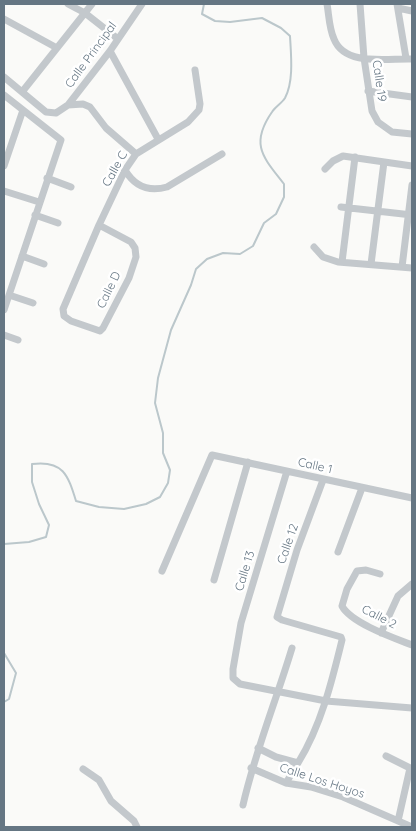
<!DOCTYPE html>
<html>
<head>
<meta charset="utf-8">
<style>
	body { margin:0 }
	#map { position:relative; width:416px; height:831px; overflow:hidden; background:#fafaf8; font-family:Quicksand,sans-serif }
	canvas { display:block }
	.frame { position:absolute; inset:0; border:5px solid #657683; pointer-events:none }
</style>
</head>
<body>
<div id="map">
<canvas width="416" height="831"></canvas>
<div class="frame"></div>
</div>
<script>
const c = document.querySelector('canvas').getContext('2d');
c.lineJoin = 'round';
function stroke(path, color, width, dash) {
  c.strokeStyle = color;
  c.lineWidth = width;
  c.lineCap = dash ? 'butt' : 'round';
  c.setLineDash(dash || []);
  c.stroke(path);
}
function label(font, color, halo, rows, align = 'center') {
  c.font = font + ' Quicksand,sans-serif';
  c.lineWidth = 5;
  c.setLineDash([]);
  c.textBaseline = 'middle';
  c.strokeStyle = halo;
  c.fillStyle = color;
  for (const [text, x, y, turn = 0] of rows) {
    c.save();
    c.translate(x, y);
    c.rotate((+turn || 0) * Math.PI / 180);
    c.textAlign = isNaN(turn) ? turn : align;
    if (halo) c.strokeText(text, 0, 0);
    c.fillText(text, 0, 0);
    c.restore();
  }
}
stroke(new Path2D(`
	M 4,544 L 29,542 L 46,537 L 49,525 L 39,504 L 32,482 L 32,464 C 63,460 68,475 76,501 L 99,507 L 124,509 L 146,504 L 160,497 L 168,483 L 170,470 L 163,453 L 163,433 L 155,403 L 158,378 L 171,330 L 191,285 L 196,269 L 207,259 L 223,253 L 240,254 L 253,246 L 264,223 L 276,214 L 284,197 L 284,184 C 264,158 249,145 272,112 C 275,107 282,103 285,98 C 294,81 291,55 290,36 L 281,28 L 262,18 L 230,22 L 215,21 L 202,14 L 204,4
	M 4,653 L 16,673 L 9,699 L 4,702`), '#bbc7cb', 2);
stroke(new Path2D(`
	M 68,4 L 85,13 L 118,39
	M 327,4 C 329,15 329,28 334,39 C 345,67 388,58 412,59
	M 360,4 L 364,58 L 372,111 L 378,122 L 392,132 L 412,134
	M 397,4 L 406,58
	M 398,8 L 412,11
	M 4,19 L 57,48
	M 110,51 L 158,139
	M 4,77 L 46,112 L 56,113 L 68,105 L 110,51 L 142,4
	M 368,91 L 412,97
	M 22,92 L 92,4
	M 4,95 L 61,140 L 4,310
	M 68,105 L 83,104 L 90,107 L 106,128 L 136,154
	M 4,166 L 23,110
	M 325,169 L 333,161 L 343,156 L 412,166
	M 125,170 C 135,187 149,192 167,187 L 222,154
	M 47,178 L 71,187
	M 4,191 L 39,202
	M 341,207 L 412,215
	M 35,215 L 58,223
	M 99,225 L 131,242 L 135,248 L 136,257 L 129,278 L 103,328 L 100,331 L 71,321 L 64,316 L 63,309 L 99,225 L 125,170 L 136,154 L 188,122 L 199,110 L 200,104 L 195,70
	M 314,247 L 323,257 L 338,262 L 412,268
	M 22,256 L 44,264
	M 342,262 L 355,157
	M 371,264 L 384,162
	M 402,267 L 412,185
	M 9,295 L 33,303
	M 4,335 L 18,340
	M 287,471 L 241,623 L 233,669 L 233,678 L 240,684 L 326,701 L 412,708
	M 338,552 L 362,488
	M 162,571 L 212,455 L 412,498
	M 380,574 L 366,570 L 357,571 L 347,589 L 342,606 C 351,623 394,638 412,645
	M 214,580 L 248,462
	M 381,633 L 398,596 L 412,584
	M 258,748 L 276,757 L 298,763 C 321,726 332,681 342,640 L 341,637 L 282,620 L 277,617 L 297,550 L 323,480
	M 386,756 L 412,769
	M 251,768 L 286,783 L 311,787 L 343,797 L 412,827
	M 83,769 L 99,780 L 111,801 L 134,821 L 137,827
	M 286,783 L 298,763
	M 243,805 C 255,752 276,701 292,648
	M 398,821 L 410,768`), '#c3c8cc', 7);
label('12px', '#657683', '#fff', [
	["Calle Principal",91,55,-54],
	["Calle 19",379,81,82],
	["Calle C",115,169,-61],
	["Calle D",109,290,-64],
	["Calle 1",315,466,13],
	["Calle 12",288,544,-71],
	["Calle 13",245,571,-73],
	["Calle 2",379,617,27],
	["Calle Los Hoyos",322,781,18]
]);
</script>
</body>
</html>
